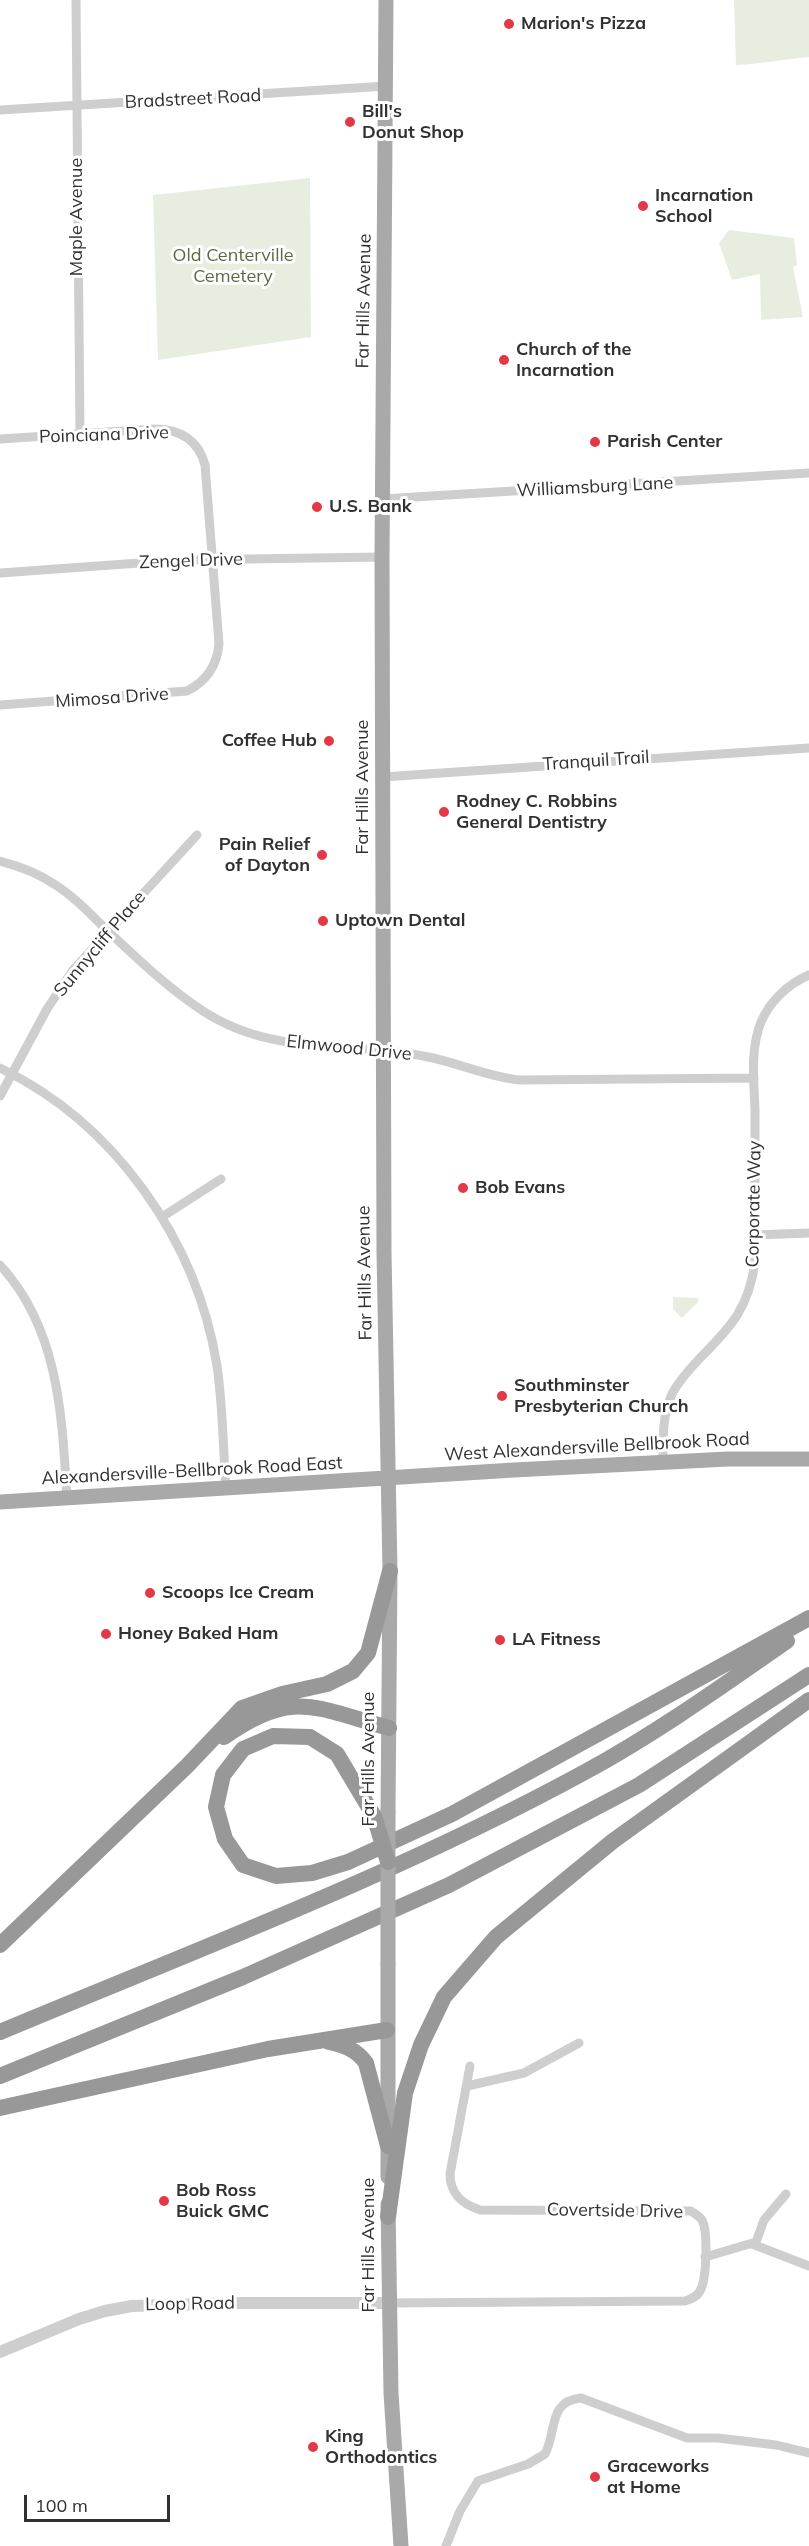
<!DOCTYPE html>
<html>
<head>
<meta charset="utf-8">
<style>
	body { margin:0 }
	#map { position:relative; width:809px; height:2546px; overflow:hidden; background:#fff; font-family:Mulish,sans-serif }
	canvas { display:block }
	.scale { position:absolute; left:24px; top:2495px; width:146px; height:27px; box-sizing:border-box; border:3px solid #313131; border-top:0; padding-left:8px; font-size:18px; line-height:21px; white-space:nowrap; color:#313131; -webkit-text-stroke:4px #fff; paint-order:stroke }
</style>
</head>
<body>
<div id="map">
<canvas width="809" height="2546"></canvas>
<div class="scale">100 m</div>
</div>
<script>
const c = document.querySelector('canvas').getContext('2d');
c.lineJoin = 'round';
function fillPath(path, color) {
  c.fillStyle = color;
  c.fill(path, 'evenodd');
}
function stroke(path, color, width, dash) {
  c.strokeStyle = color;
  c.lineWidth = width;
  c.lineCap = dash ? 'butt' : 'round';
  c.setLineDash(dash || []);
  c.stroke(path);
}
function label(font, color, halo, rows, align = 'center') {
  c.font = font + ' Mulish,sans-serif';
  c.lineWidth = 6;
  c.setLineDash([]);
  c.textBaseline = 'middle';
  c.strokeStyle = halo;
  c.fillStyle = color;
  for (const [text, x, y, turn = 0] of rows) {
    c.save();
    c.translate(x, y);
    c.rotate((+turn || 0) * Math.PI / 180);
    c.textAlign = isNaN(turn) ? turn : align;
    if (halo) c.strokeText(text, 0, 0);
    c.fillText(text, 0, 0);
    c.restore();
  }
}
fillPath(new Path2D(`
	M 734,0 L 809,0 L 809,57 C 784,59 761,64 736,65 Z
	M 310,178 L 311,337 L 158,360 L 153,195 Z
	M 729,230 L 794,238 L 797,265 L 793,267 L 803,317 L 761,320 L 760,274 L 732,280 L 719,243 Z
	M 673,1297 L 698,1298 L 698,1302 L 682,1318 L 673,1309 Z`), '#e7eee0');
stroke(new Path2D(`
	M 76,0 L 80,434
	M 0,110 L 387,86
	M 0,439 L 154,429 C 179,429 198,439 205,465 L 219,644 C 217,666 207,681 187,691 L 0,705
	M 382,499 L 809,473
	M 0,573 L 181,560 L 382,557
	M 383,777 L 809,748
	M 0,861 C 19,866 38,873 54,884 C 75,897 91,915 109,932 C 139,960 169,989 203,1011 C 273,1057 351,1041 428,1057 C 459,1063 488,1077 520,1080 L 754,1078
	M 0,1068 C 115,1123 197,1241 217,1366 C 223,1407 223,1448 226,1489
	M 0,1096 L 47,1009 L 73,970 L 197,835
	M 162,1217 L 221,1179
	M 755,1235 L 809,1233
	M 0,1265 C 59,1329 62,1416 67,1498
	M 663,1463 C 663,1440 662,1415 672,1394 C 679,1380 691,1368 701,1357 C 732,1326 749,1307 755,1262 C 755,1211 755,1160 755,1110 C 754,1081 750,1049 761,1022 C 770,1001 788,984 809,975
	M 467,2086 L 524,2073 L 579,2043
	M 752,2244 L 809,2266
	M 705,2257 L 756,2242 L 764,2220 L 786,2194
	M 388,2303 L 685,2301 C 691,2299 697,2297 700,2291 C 707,2279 708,2231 702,2220 C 699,2216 695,2214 691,2211 L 480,2210 C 462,2204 450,2194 450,2174 L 470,2066
	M 446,2546 L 460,2511 L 478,2481 L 528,2464 L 545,2454 C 557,2431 548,2401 581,2398 L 687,2438 L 718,2438 L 776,2445 L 809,2453`), '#cecece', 9);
stroke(new Path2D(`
	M 0,2352 L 79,2319 L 105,2311 L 132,2306 L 239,2303 L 388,2303`), '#cecece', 12);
stroke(new Path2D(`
	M 386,0 L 382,557 L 384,1252 L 390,1571 L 388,1812
	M 0,1502 L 514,1470 L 728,1459 L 809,1459
	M 388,1964 L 388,2177
	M 388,2204 L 391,2393 L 401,2546`), '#a9a9a9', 15);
stroke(new Path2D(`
	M 224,1737 C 293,1688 315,1708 389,1728
	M 374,1816 L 337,1754 L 310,1737 L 273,1736 L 243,1749 L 223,1775 L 216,1807 L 225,1839 L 243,1865 L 276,1876 L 312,1873 L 348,1862 L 452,1814 L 809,1618
	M 0,1945 L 187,1766 L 242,1708 L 282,1694 L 327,1684 L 353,1671 L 368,1653 L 390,1571
	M 0,2032 C 196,1950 398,1874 585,1772 C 655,1734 721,1687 787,1641
	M 329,2042 C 344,2045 357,2050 366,2063 L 388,2146
	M 0,2076 L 243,1977 L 449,1885 L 639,1785 L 809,1675
	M 0,2108 L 268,2049 L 387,2030
	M 388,2217 L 405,2093 L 421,2045 L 444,1997 L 496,1937 L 613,1841 L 809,1700`), '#989898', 16);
stroke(new Path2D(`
	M 388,1964 L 388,1812`), '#a9a9a9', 15);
stroke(new Path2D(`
	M 374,1816 L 388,1862`), '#989898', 16);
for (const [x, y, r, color] of [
	[509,24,6,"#e33845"],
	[350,122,6,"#e33845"],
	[643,206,6,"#e33845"],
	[504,360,6,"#e33845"],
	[595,442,6,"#e33845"],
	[317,507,6,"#e33845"],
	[329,741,6,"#e33845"],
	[444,812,6,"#e33845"],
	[322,855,6,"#e33845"],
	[323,921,6,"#e33845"],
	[463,1188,6,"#e33845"],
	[502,1396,6,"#e33845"],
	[150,1593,6,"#e33845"],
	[106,1634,6,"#e33845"],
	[500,1640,6,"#e33845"],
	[164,2201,6,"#e33845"],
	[313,2447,6,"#e33845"],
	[595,2477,6,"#e33845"]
]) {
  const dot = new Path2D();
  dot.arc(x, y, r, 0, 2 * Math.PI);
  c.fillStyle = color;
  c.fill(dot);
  stroke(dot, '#fff', 2);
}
label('bold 18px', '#313131', '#fff', [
	["Marion's Pizza",521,24],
	["Bill's",362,112],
	["Donut Shop",362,133],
	["Incarnation",655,196],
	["School",655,217],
	["Church of the",516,350],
	["Incarnation",516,371],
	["Parish Center",607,442],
	["U.S. Bank",329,507],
	["Coffee Hub",317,741,"right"],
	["Rodney C. Robbins",456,802],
	["General Dentistry",456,823],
	["Pain Relief",310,845,"right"],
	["of Dayton",310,866,"right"],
	["Uptown Dental",335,921],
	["Bob Evans",475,1188],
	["Southminster",514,1386],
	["Presbyterian Church",514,1407],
	["Scoops Ice Cream",162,1593],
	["Honey Baked Ham",118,1634],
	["LA Fitness",512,1640],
	["Bob Ross",176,2191],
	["Buick GMC",176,2212],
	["King",325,2437],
	["Orthodontics",325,2458],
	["Graceworks",607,2467],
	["at Home",607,2488]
], 'left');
label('18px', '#313131', '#fff', [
	["Bradstreet Road",193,99,-3],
	["Maple Avenue",77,217,-90],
	["Far Hills Avenue",364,301,-89],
	["Poinciana Drive",104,435,-2],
	["Williamsburg Lane",595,487,-3],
	["Zengel Drive",191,561,-2],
	["Mimosa Drive",112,698,-4],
	["Tranquil Trail",596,761,-4],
	["Far Hills Avenue",363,787,-90],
	["Sunnycliff Place",100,944,-50],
	["Elmwood Drive",349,1048,6],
	["Corporate Way",754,1204,-89],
	["Far Hills Avenue",365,1273,-91],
	["West Alexandersville Bellbrook Road",597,1447,-3],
	["Alexandersville-Bellbrook Road East",192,1471,-3],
	["Far Hills Avenue",369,1759,-90],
	["Covertside Drive",615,2211,1],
	["Far Hills Avenue",369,2245,-90],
	["Loop Road",190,2304,-1]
]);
label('18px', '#546d3e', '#fff', [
	["Old Centerville",233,256],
	["Cemetery",233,277]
]);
</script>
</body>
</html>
